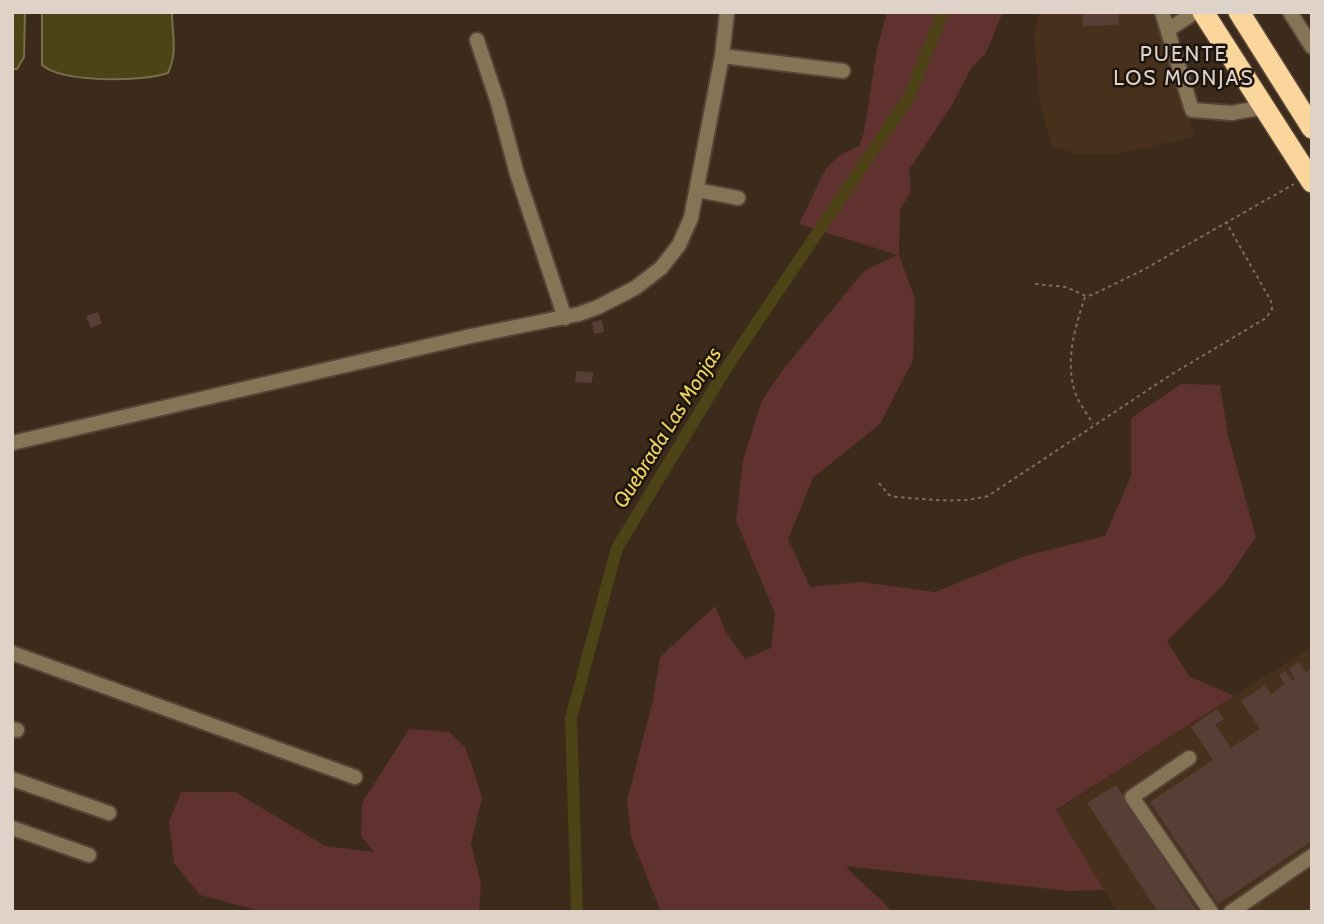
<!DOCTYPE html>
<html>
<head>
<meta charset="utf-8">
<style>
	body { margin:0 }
	#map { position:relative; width:1324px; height:924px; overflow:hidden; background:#3c2a1b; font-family:Cabin,sans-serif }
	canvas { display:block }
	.frame { position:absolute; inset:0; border:14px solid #ded2c9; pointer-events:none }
</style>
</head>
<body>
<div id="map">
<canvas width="1324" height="924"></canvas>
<div class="frame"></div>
</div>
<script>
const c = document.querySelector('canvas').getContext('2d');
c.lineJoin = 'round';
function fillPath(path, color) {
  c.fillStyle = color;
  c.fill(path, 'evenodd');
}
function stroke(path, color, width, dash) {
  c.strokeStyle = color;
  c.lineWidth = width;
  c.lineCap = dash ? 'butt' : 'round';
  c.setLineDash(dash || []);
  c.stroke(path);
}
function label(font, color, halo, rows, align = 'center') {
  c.font = font + ' Cabin,sans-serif';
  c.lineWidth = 5;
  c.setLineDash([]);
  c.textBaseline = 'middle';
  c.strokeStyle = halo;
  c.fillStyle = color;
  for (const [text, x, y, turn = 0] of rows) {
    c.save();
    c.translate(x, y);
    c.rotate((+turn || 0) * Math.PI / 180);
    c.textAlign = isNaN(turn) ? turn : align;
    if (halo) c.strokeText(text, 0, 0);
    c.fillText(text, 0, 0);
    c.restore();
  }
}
fillPath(new Path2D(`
	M 1039,12 L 1163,12 L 1194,137 L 1116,154 L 1077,154 L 1052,147 L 1040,104 L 1034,37 Z
	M 1312,646 L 1312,912 L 1117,912 L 1056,811 Z`), '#47301c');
fillPath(new Path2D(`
	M 887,12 L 1003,12 L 986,53 L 972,67 L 952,105 L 909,170 L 911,192 L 900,209 L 899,255 L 915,299 L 913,360 L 880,424 L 813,478 L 788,539 L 810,587 L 861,582 L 935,592 L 1025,556 L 1105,536 L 1131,476 L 1131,418 L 1181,384 L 1220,385 L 1228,435 L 1256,537 L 1224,584 L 1167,641 L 1189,676 L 1234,696 L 1056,810 L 1104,890 L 1068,891 L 845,866 L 893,912 L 661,912 L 631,837 L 627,801 L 653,700 L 660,657 L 715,606 L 726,632 L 745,659 L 771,648 L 775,613 L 736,521 L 743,460 L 762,400 L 785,367 L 865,270 L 898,255 L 799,224 L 826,168 L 842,154 L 859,146 L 864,132 L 877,49 Z
	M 409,729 L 449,732 L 465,747 L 473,768 L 482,798 L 471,844 L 481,883 L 479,912 L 264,912 L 200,895 L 174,863 L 169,822 L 181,792 L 235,792 L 325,846 L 374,852 L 361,836 L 362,803 Z`), '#60322f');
const water = new Path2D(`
	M 12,12 L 25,12 L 24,57 L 17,69 L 12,69 Z
	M 42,12 L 172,12 C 172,34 178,52 168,73 C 142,82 63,83 42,65 Z`);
fillPath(water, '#4d4317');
stroke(water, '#786e4c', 2);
stroke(new Path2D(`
	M 577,912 L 571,718 L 617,548 L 727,367 L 909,97 L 943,12`), '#4d4317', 12);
fillPath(new Path2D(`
	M 1082,12 L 1119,12 L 1119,25 L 1083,26 Z
	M 98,312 L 102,323 L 91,328 L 86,316 Z
	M 602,320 L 604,332 L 594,334 L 592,322 Z
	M 576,371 L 593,372 L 592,383 L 575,382 Z
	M 1299,662 L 1306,672 L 1312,668 L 1312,841 L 1218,904 L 1150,802 L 1213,760 L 1191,727 L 1217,709 L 1224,719 L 1215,725 L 1231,748 L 1260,729 L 1241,701 L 1265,685 L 1271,694 L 1285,684 L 1279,675 L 1285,671 L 1292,681 L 1295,679 L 1289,669 Z
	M 1116,785 L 1198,912 L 1158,912 L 1087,803 Z`), '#573f36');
const minor = new Path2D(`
	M 1162,12 L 1192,110 L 1232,113 L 1264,107
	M 1290,12 L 1312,47
	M 1168,30 L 1195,12
	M 477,40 L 498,103 L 517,174 L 565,318
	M 722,56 L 843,71
	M 697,190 L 738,198
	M 12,443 L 471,336 L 579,314 L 598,307 L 635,288 L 661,268 L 679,245 L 691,218 L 722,56 L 727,12
	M 12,653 L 355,777
	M 12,729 L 17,730
	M 1189,758 L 1132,797 L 1211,912
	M 12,779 L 109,813
	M 12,828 L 89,855
	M 1231,912 L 1312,856`);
const highway = new Path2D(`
	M 1203,12 L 1312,182
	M 1239,12 L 1312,128`);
stroke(minor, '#564537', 18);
stroke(highway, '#564537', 24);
stroke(new Path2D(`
	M 1035,284 L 1066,287 L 1086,296 L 1092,295 L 1143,270 L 1294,184
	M 1085,297 C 1075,328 1064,362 1076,395 C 1080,405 1088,415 1093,424
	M 879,483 L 889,495 L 896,497 C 927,499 958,504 988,496 L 1172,374 L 1266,318 L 1272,309 L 1271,301 L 1226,222`), '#7d6d60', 2, [3.5, 3.5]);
stroke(minor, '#867457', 14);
stroke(highway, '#fbd69c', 21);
c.letterSpacing = '2px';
label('21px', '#ded2c9', '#1d150e', [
	["PUENTE",1184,55],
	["LOS MONJAS",1184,79]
]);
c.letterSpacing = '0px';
label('italic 21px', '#edd361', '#1d150e', [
	["Quebrada Las Monjas",668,428,-58]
]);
</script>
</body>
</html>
